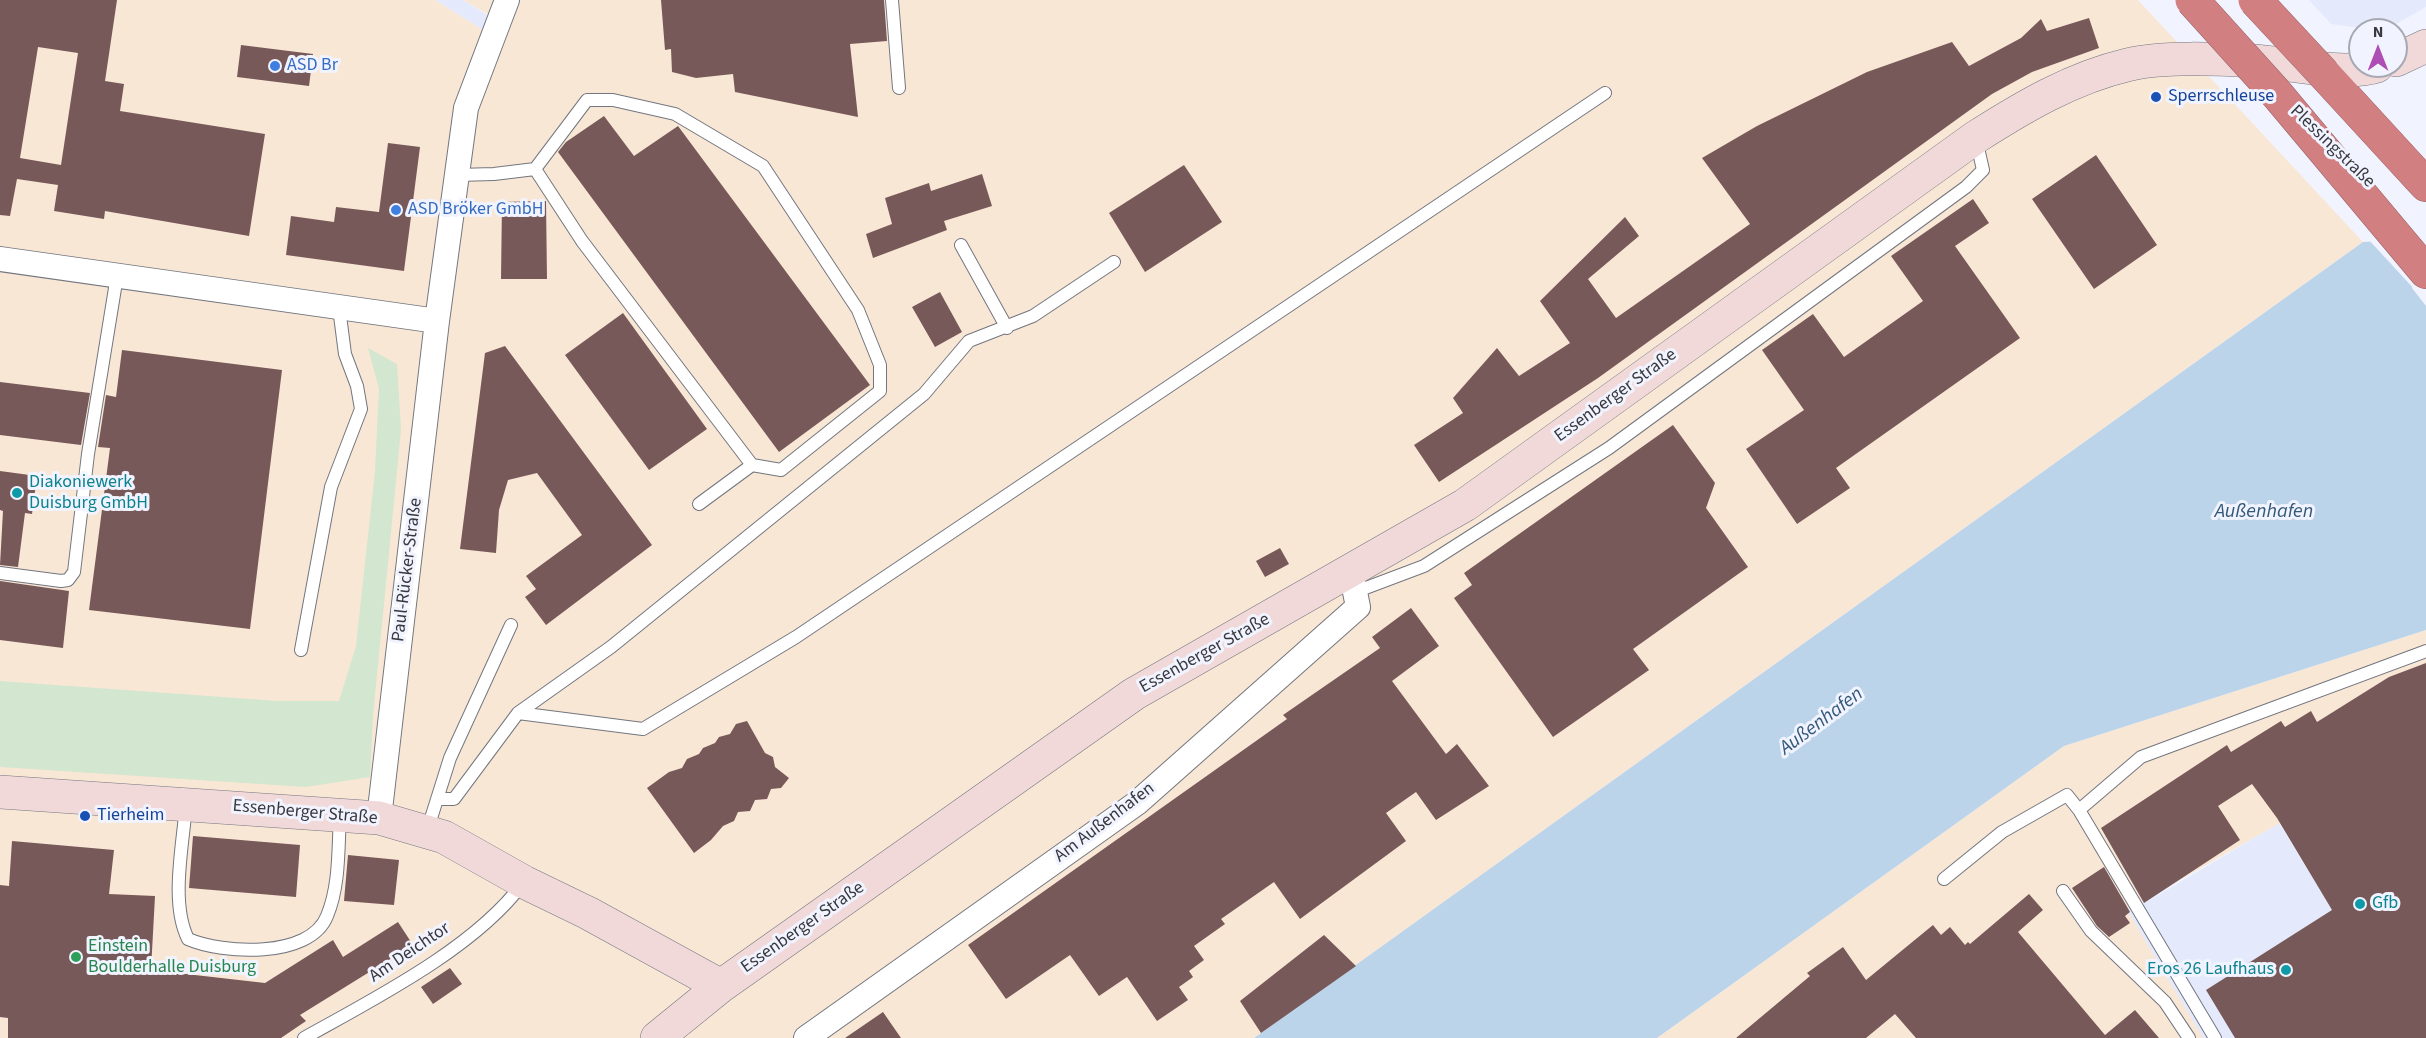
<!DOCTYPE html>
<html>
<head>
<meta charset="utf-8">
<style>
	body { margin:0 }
	#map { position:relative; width:2426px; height:1038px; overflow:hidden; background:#f1f4ff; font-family:"Source Sans 3",sans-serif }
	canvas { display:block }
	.north { position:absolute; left:2348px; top:18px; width:60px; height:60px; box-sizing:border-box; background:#f1f4ff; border:2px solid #a7a9b2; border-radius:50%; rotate:0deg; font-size:16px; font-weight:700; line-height:24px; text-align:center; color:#38393e }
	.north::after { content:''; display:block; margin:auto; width:21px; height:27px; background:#ae4db4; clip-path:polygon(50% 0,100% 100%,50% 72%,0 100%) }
</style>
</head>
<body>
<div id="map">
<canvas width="2426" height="1038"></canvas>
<div class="north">N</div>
</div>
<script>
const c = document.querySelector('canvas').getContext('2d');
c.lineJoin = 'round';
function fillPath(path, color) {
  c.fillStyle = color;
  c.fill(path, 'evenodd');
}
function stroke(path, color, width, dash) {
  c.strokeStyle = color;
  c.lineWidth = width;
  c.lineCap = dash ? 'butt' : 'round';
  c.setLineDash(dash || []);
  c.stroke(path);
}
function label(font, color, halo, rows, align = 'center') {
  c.font = font + ' "Source Sans 3",sans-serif';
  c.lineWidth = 6;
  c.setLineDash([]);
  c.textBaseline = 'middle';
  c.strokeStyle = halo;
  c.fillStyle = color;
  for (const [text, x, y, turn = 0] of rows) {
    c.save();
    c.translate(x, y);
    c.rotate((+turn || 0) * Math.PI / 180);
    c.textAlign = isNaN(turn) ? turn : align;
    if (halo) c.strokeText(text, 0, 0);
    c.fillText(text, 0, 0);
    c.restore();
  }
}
fillPath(new Path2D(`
	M 435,0 L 463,0 L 489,16 L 484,31 Z
	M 2309,0 L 2426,0 L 2426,7 L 2391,27 L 2353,27 L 2331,24 Z
	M 2279,823 L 2410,1038 L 2202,1038 L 2126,910 L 2150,900 Z`), '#e4eafc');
fillPath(new Path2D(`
	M 0,0 L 435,0 L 483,30 L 489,15 L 463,0 L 2138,0 L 2363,242 L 1254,1038 L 0,1038 Z
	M 2426,630 L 2426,1038 L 2411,1038 L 2280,823 L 2127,910 L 2203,1038 L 1657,1038 L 2064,746 Z`), '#f9e7d6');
fillPath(new Path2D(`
	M 368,348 L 397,364 L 401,430 L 373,716 L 370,777 L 306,787 L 0,767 L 0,681 L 278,701 L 339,701 L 356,646 L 375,471 L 379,389 Z`), '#d3e6cf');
fillPath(new Path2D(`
	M 2382,241 L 2415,278 L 2412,288 L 2426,306 L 2426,630 L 2064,746 L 1657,1038 L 1254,1038 L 2363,242 Z`), '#bcd4ea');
fillPath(new Path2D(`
	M 2426,200 L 2426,273 L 2417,280 L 2415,288 L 2426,302 L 2368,239 L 2381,239 Z`), '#f1f4ff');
fillPath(new Path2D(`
	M 0,0 L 117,0 L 105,81 L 124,84 L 120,111 L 265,134 L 249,236 L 105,211 L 104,219 L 54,211 L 58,185 L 17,179 L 10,216 L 0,215 ZM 38,47 L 78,53 L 61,165 L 20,158 Z
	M 661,0 L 884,0 L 887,41 L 850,44 L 858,117 L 735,92 L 733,74 L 696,78 L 672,72 L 671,49 L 665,50 Z
	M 2089,18 L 2099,48 L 2032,72 L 1992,94 L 1598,378 L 1439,482 L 1414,445 L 1463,413 L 1453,398 L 1497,348 L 1519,376 L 1570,343 L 1540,301 L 1625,217 L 1639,236 L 1588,279 L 1616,318 L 1750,224 L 1702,158 L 1757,126 L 1867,72 L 1952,42 L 1969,66 L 2021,38 L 2041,19 L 2047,31 Z
	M 241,45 L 313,54 L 309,86 L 237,77 Z
	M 604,116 L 634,156 L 678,126 L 870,385 L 779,452 L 558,152 L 566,142 Z
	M 388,143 L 420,147 L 404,271 L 286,255 L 291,216 L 334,222 L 336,207 L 379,212 Z
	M 2096,155 L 2157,245 L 2094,289 L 2032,199 Z
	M 1184,165 L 1222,222 L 1145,272 L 1109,213 Z
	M 982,174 L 992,206 L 944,221 L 947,230 L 873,258 L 866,234 L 892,224 L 885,198 L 929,183 L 931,191 Z
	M 1973,199 L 1989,223 L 1955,246 L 2020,338 L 1836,468 L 1850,488 L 1797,524 L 1746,449 L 1804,410 L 1762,350 L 1813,314 L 1844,357 L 1923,301 L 1891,256 Z
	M 546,201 L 547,279 L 501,279 L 502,202 Z
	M 940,292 L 962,332 L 935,347 L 912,307 Z
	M 623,313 L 707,429 L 649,470 L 565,355 Z
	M 505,346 L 652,545 L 546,625 L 525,597 L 536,589 L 526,576 L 582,535 L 537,473 L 508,480 L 499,510 L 496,553 L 460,549 L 485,353 Z
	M 122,350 L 282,370 L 250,629 L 89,610 L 110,448 L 98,447 L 106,395 L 116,397 Z
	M 0,382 L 90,393 L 81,445 L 0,435 Z
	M 1673,425 L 1715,483 L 1706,508 L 1748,567 L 1633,649 L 1649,670 L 1553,737 L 1454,598 L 1472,585 L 1464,573 Z
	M 0,471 L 37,476 L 32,514 L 25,513 L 18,567 L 0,565 L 3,511 L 0,510 Z
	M 1280,548 L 1289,564 L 1265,577 L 1256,561 Z
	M 0,581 L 69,591 L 63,648 L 0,640 Z
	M 1411,608 L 1439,646 L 1392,681 L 1446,754 L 1457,744 L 1489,786 L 1436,820 L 1416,792 L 1386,813 L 1406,841 L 1300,919 L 1274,882 L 1221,919 L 1225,924 L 1194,946 L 1204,960 L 1189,971 L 1193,977 L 1179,987 L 1188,1000 L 1157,1021 L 1127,977 L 1099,996 L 1070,955 L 1006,999 L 968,945 L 1287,719 L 1283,715 L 1380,648 L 1372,637 Z
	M 2426,663 L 2426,1038 L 2235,1038 L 2206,990 L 2332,910 L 2277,818 L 2252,784 L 2218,806 L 2240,840 L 2144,903 L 2101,828 L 2227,745 L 2231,752 L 2281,721 L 2285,727 L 2311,711 L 2317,722 L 2389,677 Z
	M 747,721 L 765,753 L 773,757 L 775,767 L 789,778 L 781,788 L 771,789 L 767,799 L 755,800 L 750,811 L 738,812 L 734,821 L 723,826 L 711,840 L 694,853 L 647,788 L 669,772 L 682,768 L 687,759 L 699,754 L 703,748 L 715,743 L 719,737 L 730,734 L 736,724 Z
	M 193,836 L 300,845 L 296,897 L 189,888 Z
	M 12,841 L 114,850 L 109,894 L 155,896 L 151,970 L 265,983 L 333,940 L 343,957 L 398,922 L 413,945 L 300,1015 L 306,1021 L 281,1038 L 8,1038 L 8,1018 L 0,1017 L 0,885 L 9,886 Z
	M 348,855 L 399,860 L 394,905 L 344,901 Z
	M 2104,867 L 2130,912 L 2125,916 L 2130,923 L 2109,937 L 2097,926 L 2072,888 Z
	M 2029,894 L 2043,910 L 2018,932 L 2105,1035 L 2135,1010 L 2159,1038 L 1916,1038 L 1895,1014 L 1866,1038 L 1736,1038 L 1810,976 L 1807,973 L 1843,947 L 1866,980 L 1933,925 L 1941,935 L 1950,927 L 1965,945 L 1968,942 L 1970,944 Z
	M 1324,935 L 1356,966 L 1261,1033 L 1240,1001 Z
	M 450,968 L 462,984 L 433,1004 L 421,987 Z
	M 883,1012 L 901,1038 L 845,1038 Z`), '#785959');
const lane = new Path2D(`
	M 892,0 L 899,88
	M 535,169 L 587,100 L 613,100 L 675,114 L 763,166 L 858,310 L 880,365 L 880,391 L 781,470 L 752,465
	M 457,175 L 494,174 L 535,169 L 582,241 L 752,465 L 699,504
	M 961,245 L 1007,328
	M 0,573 L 61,581 L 68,580 L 74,572 L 88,454 L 117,276
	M 1355,592 L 1424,566 L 1609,448 L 1966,187 L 1983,170 L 1976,139
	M 301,650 L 331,487 L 361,409 L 357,386 L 345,354 L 339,308
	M 518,713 L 643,729 L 796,637 L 1605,93
	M 437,799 L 454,799 L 518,713 L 611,647 L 924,394 L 969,341 L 1033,316 L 1114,262
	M 186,805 C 183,845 170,903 188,939 C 222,954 310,959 327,916 C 340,885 338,848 340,815
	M 2079,810 L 2141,757 L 2426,651
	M 427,831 L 450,758 L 511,625
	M 1944,879 L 2002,832 L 2067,795 L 2079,810 L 2215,1038
	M 2063,891 L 2091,931 L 2165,1002 L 2189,1038
	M 304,1038 C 374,999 475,948 523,883`);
const street = new Path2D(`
	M 0,259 L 437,321
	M 379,818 L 437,321 L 466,108 L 507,0
	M 806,1038 L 1137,803 L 1358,607 L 1351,572`);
const secondary = new Path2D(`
	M 2396,60 L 2426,46
	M 0,792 L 379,818 L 444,837 L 524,882 L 588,913 L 721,986
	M 657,1038 L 721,986 L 1134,694 L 1465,505 L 1976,137 C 2023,107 2072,78 2127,65 C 2162,56 2219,59 2255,61 C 2288,64 2347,76 2377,66`);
const highway = new Path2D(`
	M 2324,74 L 2426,185
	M 2276,93 L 2426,272`);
stroke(lane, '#73767f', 14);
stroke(street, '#73767f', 26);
stroke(secondary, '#73767f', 34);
stroke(highway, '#9b666a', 34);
stroke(lane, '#fff', 12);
stroke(street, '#fff', 24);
stroke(secondary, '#f1d9d9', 33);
stroke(highway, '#d17f81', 33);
const highwayBridge = new Path2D(`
	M 2192,0 L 2276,93
	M 2255,0 L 2324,74`);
stroke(highwayBridge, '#9b666a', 34, []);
stroke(highwayBridge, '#d17f81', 33);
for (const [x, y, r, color] of [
	[275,66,6,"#3f7fe0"],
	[2156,97,6,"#1a4fb4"],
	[396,210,6,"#3f7fe0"],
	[17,493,6,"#0f9aa8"],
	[85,816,6,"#1a4fb4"],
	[2360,904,6,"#0f9aa8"],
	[76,957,6,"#2e9e5b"],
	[2286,970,6,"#0f9aa8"]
]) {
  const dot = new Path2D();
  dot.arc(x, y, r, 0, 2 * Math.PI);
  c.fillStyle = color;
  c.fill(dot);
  stroke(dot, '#f1f4ff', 2);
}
label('18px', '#366cbe', '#f1f4ff', [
	["ASD Br",287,66],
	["ASD Bröker GmbH",408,210]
], 'left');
label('18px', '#164399', '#f1f4ff', [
	["Sperrschleuse",2168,97],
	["Tierheim",97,816]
], 'left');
label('18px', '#38393e', '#f1f4ff', [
	["Plessingstraße",2332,147,44],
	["Essenberger Straße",1616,396,-36],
	["Paul-Rücker-Straße",408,570,-83],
	["Essenberger Straße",1205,654,-29],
	["Essenberger Straße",305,813,5],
	["Am Außenhafen",1105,823,-37],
	["Essenberger Straße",803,928,-35],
	["Am Deichtor",410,953,-34]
]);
label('18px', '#0d838f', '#f1f4ff', [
	["Diakoniewerk",29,483],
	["Duisburg GmbH",29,504],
	["Gfb",2372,904],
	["Eros 26 Laufhaus",2274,970,"right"]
], 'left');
label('18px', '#27864d', '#f1f4ff', [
	["Einstein",88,947],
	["Boulderhalle Duisburg",88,968]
], 'left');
label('italic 20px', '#33587a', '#f1f4ff', [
	["Außenhafen",2264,513],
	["Außenhafen",1822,722,-37]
]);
</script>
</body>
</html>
